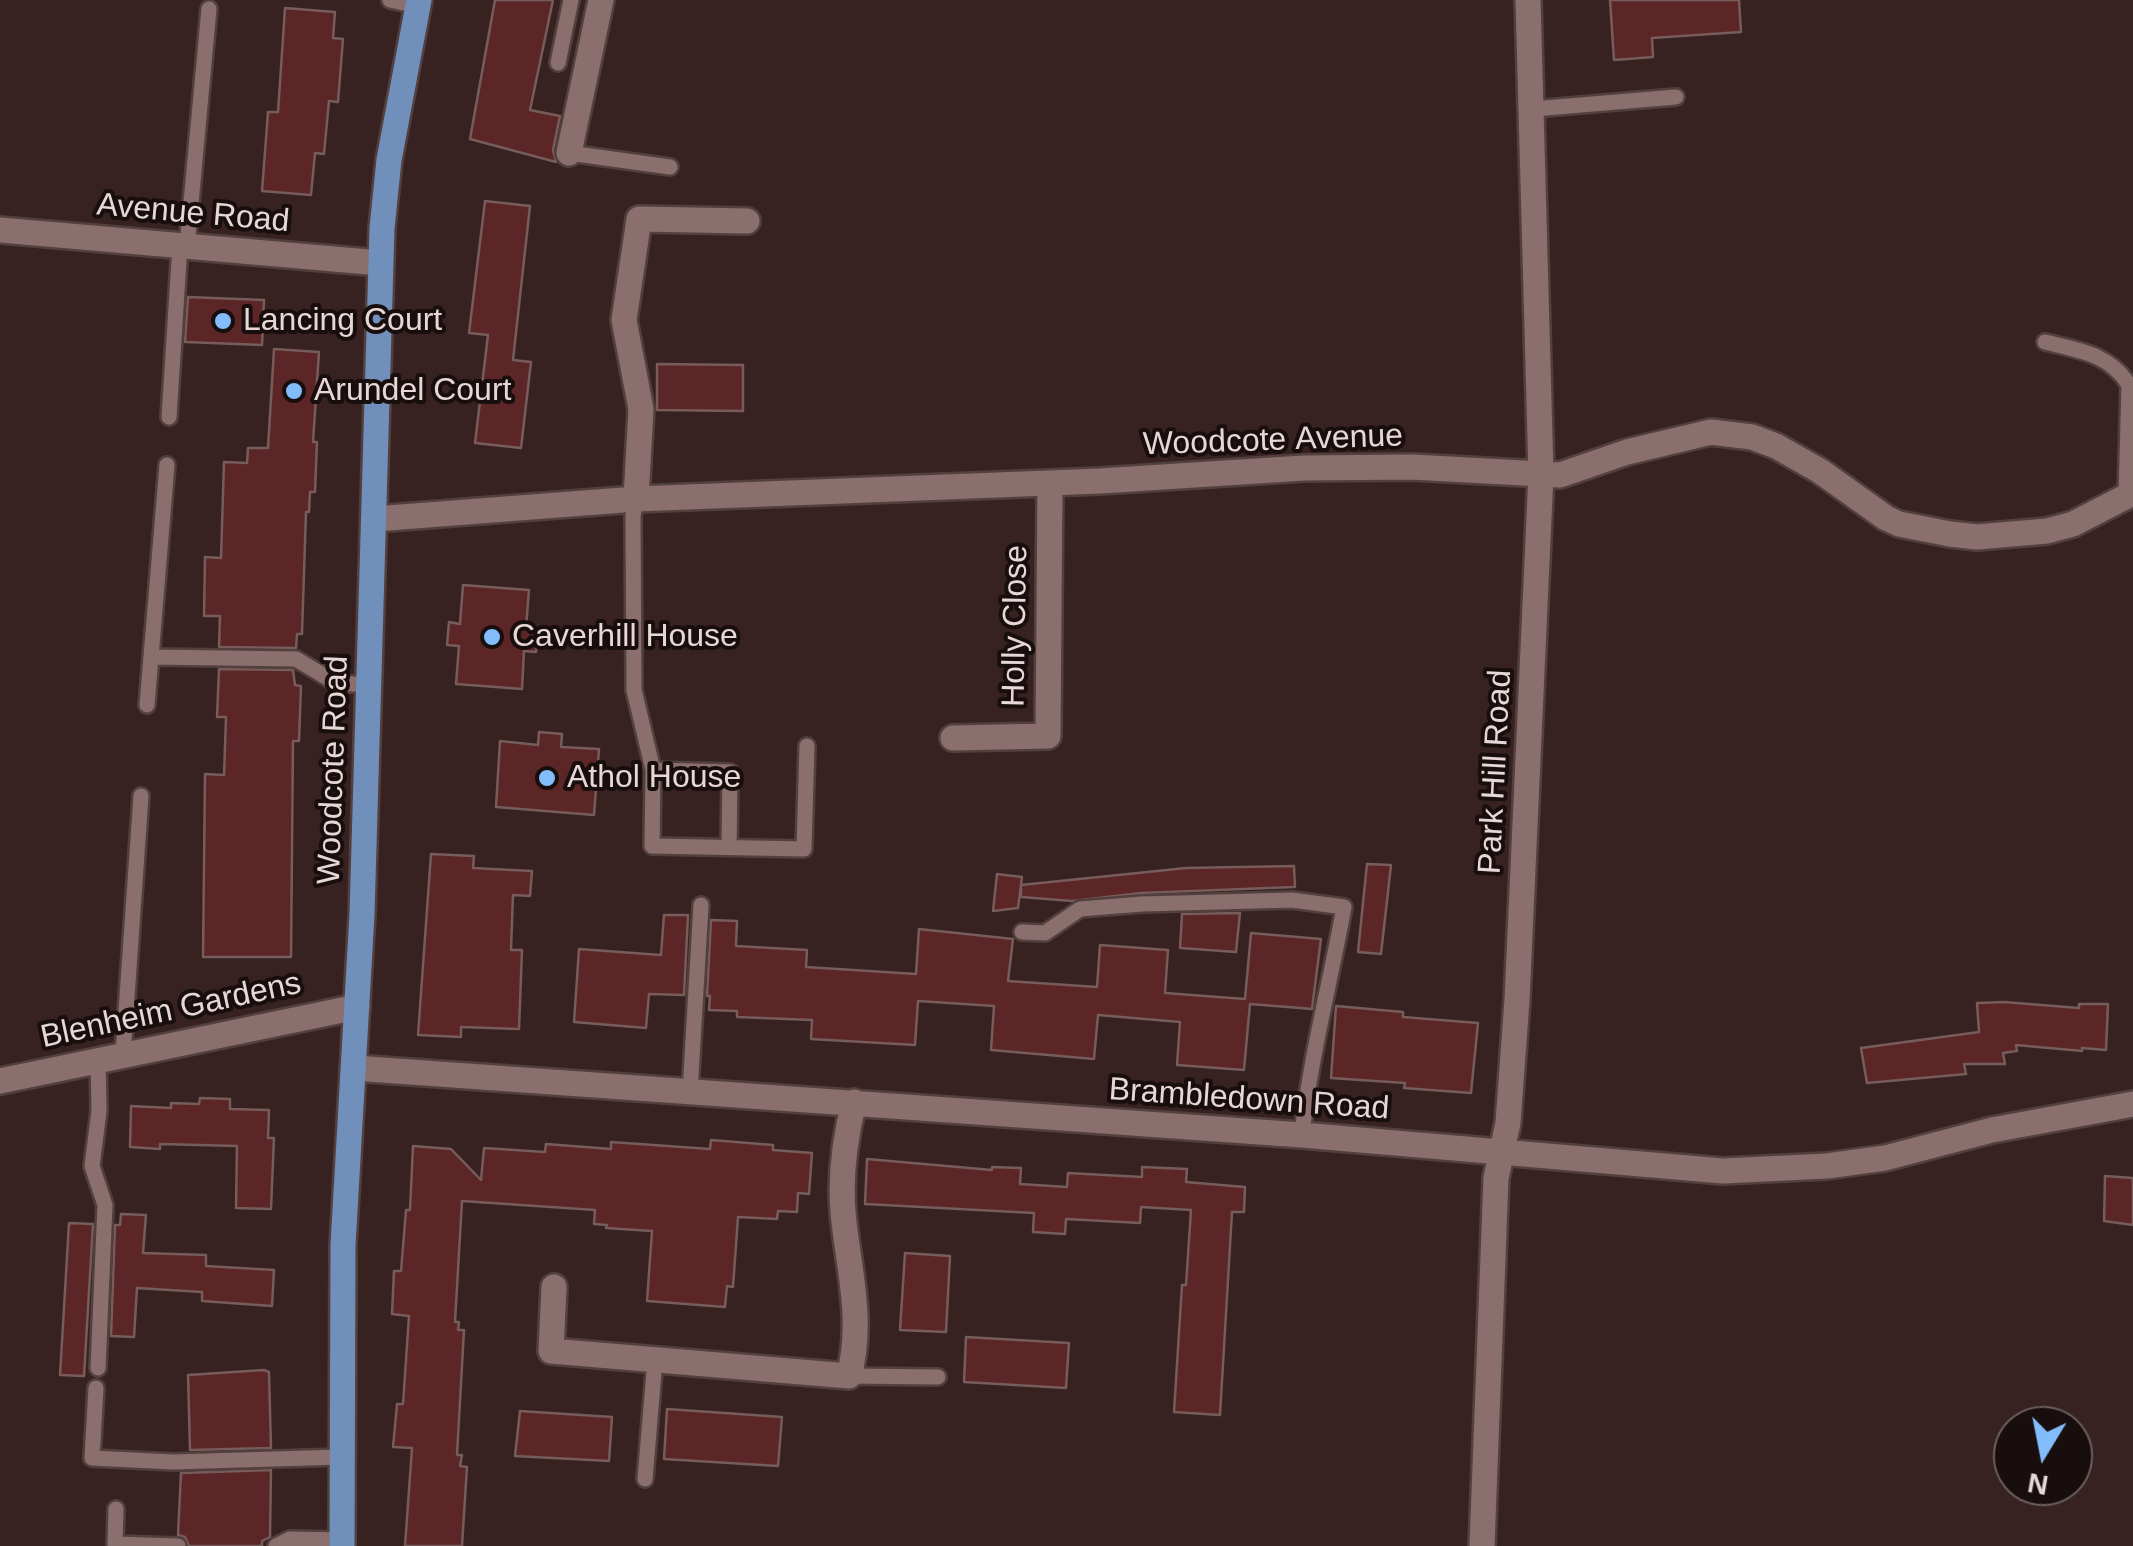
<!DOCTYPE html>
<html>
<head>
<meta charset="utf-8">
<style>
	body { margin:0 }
	#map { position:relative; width:2133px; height:1546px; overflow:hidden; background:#372221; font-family:Helvetica,sans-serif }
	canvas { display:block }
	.north { position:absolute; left:1993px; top:1406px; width:100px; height:100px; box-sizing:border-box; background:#180e0e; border:2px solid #6b5f5e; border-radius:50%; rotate:190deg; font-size:28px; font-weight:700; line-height:40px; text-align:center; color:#e7d8d7 }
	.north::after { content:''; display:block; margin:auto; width:35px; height:45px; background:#83bcfb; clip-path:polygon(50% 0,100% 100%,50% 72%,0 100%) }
</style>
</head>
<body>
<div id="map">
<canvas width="2133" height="1546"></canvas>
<div class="north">N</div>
</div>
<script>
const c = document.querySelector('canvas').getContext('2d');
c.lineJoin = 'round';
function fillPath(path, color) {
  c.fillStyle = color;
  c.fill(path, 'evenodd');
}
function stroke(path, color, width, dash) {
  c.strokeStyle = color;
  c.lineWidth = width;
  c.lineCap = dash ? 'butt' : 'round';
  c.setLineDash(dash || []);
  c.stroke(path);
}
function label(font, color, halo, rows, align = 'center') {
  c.font = font + ' Helvetica,sans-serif';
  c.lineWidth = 8;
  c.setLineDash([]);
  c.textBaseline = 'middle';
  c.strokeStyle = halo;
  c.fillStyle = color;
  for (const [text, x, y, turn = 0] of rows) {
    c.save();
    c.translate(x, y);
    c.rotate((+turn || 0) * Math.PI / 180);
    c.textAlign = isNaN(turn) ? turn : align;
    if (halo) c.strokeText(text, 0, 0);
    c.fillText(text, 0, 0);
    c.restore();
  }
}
const building = new Path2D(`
	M 495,0 L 553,0 L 530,110 L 560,116 L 553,150 L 556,162 L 470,139 Z
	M 1610,0 L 1739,0 L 1741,32 L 1652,38 L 1653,57 L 1614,60 Z
	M 285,8 L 335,12 L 333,38 L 343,39 L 338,102 L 329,101 L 324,154 L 315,153 L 311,195 L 262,191 L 268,112 L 278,112 Z
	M 485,201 L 530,206 L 513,360 L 531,362 L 521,448 L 475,443 L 488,335 L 469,333 Z
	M 188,297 L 264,300 L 262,345 L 185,342 Z
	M 274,349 L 319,352 L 313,442 L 317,442 L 315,492 L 310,492 L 309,512 L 306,512 L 302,634 L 297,634 L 296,648 L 219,647 L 220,616 L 204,616 L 205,557 L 221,558 L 224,462 L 247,463 L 248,448 L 268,448 Z
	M 657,364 L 743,365 L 743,411 L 657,410 Z
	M 463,585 L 529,590 L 526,628 L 538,629 L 536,652 L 524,651 L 522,689 L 456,684 L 459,646 L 447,645 L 449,622 L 460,624 Z
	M 219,669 L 293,670 L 295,685 L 301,686 L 299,741 L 293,741 L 291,957 L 203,957 L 205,774 L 224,775 L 226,717 L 217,717 Z
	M 539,732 L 562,734 L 561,747 L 599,749 L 594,815 L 496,807 L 500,741 L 538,745 Z
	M 431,854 L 474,856 L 473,868 L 532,871 L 530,896 L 513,895 L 511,950 L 522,950 L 519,1029 L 461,1027 L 461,1037 L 418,1035 Z
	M 1367,864 L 1391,865 L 1381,954 L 1358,952 Z
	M 1294,866 L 1295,887 L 1141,893 L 1072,901 L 1021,897 L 1021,885 L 1186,868 Z
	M 997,874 L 1022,877 L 1018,908 L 993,911 Z
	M 1240,913 L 1236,952 L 1180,948 L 1182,914 Z
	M 664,915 L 688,915 L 684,995 L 649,994 L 646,1028 L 574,1022 L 579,949 L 661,955 Z
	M 711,920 L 737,921 L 736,946 L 807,950 L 806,967 L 916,974 L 919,929 L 1013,939 L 1008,981 L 1097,987 L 1100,945 L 1168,950 L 1165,993 L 1245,999 L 1251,933 L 1321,939 L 1312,1009 L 1250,1004 L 1244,1070 L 1177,1065 L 1180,1022 L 1098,1015 L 1094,1059 L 991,1050 L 994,1006 L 918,1001 L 915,1045 L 811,1039 L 812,1020 L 737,1017 L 737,1011 L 709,1010 L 710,996 L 707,996 Z
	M 2004,1002 L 2079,1008 L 2079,1004 L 2108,1004 L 2106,1050 L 2082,1048 L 2082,1051 L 2016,1045 L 2017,1051 L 2003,1053 L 2005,1064 L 1964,1064 L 1966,1074 L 1867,1083 L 1861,1048 L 1979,1032 L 1977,1003 Z
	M 1336,1006 L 1403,1012 L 1403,1017 L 1478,1023 L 1471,1093 L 1404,1088 L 1405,1083 L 1331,1078 Z
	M 200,1098 L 230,1099 L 230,1109 L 269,1110 L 268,1138 L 274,1138 L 271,1209 L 236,1208 L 237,1146 L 160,1144 L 160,1149 L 130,1147 L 131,1106 L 171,1108 L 171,1103 L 199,1104 Z
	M 711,1140 L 773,1145 L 773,1150 L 812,1153 L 809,1194 L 798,1193 L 797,1212 L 778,1211 L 777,1219 L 738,1217 L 733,1287 L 727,1286 L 725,1307 L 647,1301 L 652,1231 L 606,1228 L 607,1225 L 594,1224 L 595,1210 L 462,1201 L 455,1322 L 459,1322 L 458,1330 L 464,1330 L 457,1455 L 462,1455 L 460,1466 L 467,1467 L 462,1546 L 405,1546 L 412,1448 L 393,1447 L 397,1404 L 403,1404 L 409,1316 L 392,1314 L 394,1271 L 401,1271 L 406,1210 L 410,1210 L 413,1146 L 451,1149 L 481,1180 L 484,1148 L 545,1152 L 546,1144 L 611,1149 L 611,1142 L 710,1149 Z
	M 867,1159 L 992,1170 L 992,1167 L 1021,1168 L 1020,1184 L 1067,1187 L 1068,1173 L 1142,1177 L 1142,1167 L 1187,1169 L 1186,1182 L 1245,1187 L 1244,1212 L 1232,1212 L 1220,1415 L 1174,1412 L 1182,1285 L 1186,1285 L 1191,1210 L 1141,1207 L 1140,1223 L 1066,1219 L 1065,1234 L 1033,1232 L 1034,1213 L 865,1204 Z
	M 2105,1176 L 2133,1178 L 2133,1225 L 2104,1221 Z
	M 121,1214 L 146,1215 L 143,1253 L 206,1255 L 206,1266 L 274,1270 L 272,1306 L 202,1301 L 202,1292 L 137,1288 L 134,1337 L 111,1336 L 115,1225 L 120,1225 Z
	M 69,1223 L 93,1224 L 84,1376 L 60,1375 Z
	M 905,1253 L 950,1256 L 946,1332 L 900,1330 Z
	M 966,1337 L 1069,1343 L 1066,1388 L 964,1382 Z
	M 264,1370 L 269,1372 L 271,1448 L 190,1450 L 188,1375 Z
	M 667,1409 L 782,1417 L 778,1466 L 664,1459 Z
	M 520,1411 L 612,1417 L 609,1461 L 515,1456 Z
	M 271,1470 L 270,1537 L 262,1541 L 262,1546 L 189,1546 L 185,1537 L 178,1535 L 181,1473 Z`);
fillPath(building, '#5c2627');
stroke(building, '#765c5b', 2.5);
const lane = new Path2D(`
	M 390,0 L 417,6
	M 558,63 L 571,0
	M 1533,109 L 1676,97
	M 569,153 L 670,167
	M 187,246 L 209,9
	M 2045,342 C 2078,350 2110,354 2129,385 L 2126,496
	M 169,417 L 180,245
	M 167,465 L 151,657 L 296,659 L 336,683 L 370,685
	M 636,499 L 633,516 L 634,690 L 653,770 L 652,846 L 804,849 L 807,746
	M 147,705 L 151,657
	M 653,770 L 730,772 L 729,847
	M 1022,932 L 1045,933 L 1080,909 L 1142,904 L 1292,900 L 1344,907 C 1330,984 1310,1058 1302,1135
	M 123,1054 L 141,796
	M 690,1092 L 701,905
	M 98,1368 L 105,1205 L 92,1166 L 99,1111 L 98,1059
	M 849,1376 L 938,1377
	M 96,1388 L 92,1458 L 173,1462 L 341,1457
	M 645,1479 L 655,1360
	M 116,1509 L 115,1544 L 178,1546
	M 276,1546 L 290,1539 L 342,1540`);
const street = new Path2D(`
	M 569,153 L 601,0
	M 0,230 L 380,263
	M 636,499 L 641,409 L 624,320 L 639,219 L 747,221
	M 375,519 L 636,499 L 1100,481 L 1304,468 L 1412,467 L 1560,475 L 1627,452 L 1711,432 L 1752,437 L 1776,446 L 1820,471 L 1886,518 L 1899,524 L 1950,534 L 1977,537 L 2047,531 L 2073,524 L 2133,493
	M 953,738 L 1048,736 L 1050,483
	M 354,1068 L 1302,1135 L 1723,1171 L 1827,1166 L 1885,1158 L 1992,1130 L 2133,1104
	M 0,1081 L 357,1007
	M 554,1287 L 551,1351 L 849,1376 C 864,1319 848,1268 843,1212 C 840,1175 845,1138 854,1102
	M 1482,1546 L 1496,1178 L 1508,1123 L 1517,1000 L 1541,474 L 1528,0`);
const primary = new Path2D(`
	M 342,1546 L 343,1245 L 362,914 L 382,228 L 389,160 L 419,0`);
stroke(lane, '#52403f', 20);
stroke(street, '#52403f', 30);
stroke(primary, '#52403f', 30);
stroke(lane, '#8a6f6e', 15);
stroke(street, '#8a6f6e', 25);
stroke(primary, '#718fbb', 25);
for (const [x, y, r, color] of [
	[223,321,10,"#83bcfb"],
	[294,391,10,"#83bcfb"],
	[492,637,10,"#83bcfb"],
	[547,778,10,"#83bcfb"]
]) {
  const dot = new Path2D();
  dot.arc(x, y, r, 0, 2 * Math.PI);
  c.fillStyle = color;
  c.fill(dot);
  stroke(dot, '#180e0e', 4);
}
label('32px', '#e7d8d7', '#180e0e', [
	["Avenue Road",193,214,5],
	["Woodcote Avenue",1273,441,-2],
	["Holly Close",1016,626,-89],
	["Woodcote Road",334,770,-88],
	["Park Hill Road",1496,772,-87],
	["Blenheim Gardens",171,1011,-12],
	["Brambledown Road",1249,1100,4]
]);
label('32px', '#e7d8d7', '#180e0e', [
	["Lancing Court",243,321],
	["Arundel Court",314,391],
	["Caverhill House",512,637],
	["Athol House",567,778]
], 'left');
</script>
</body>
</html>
